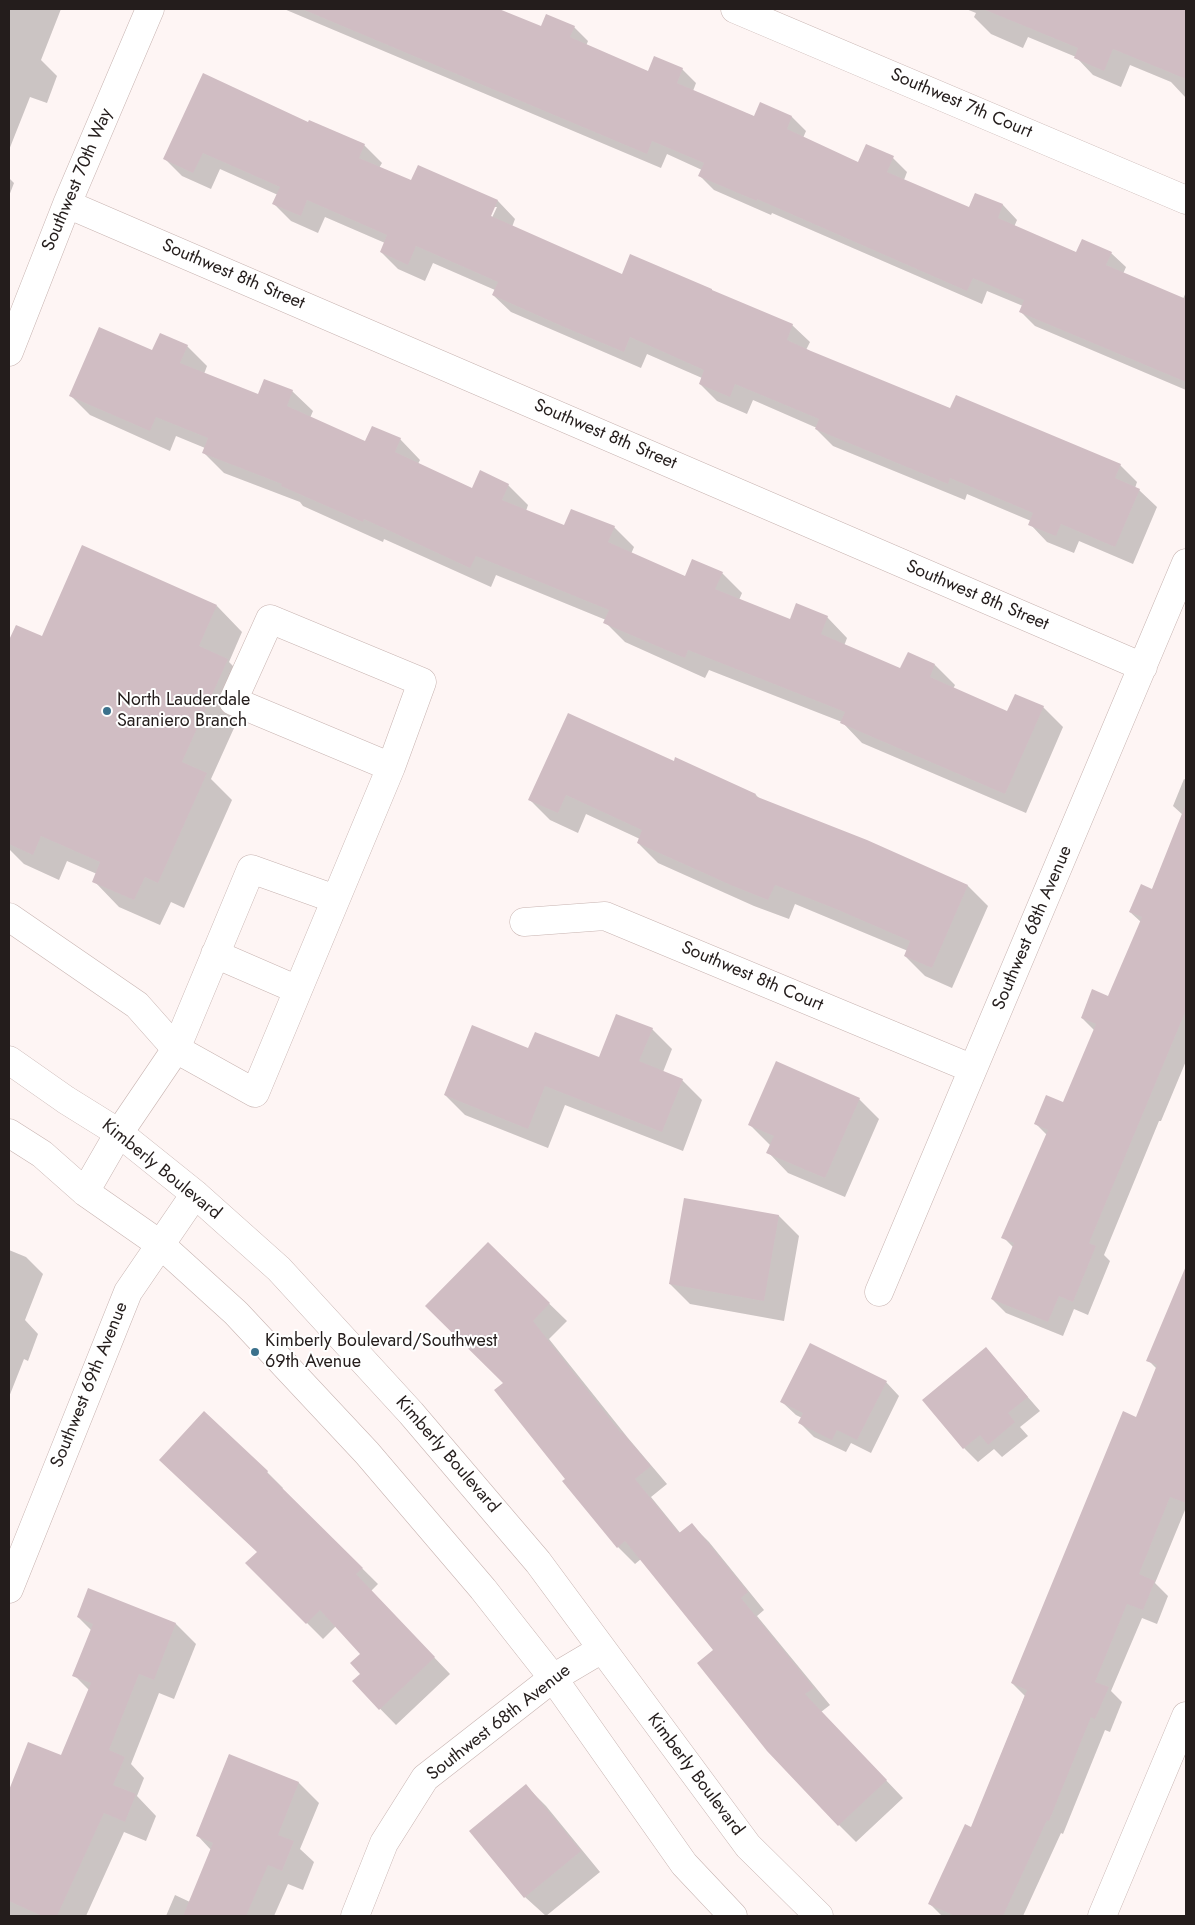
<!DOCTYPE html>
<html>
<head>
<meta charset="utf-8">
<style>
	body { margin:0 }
	#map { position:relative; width:1195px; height:1925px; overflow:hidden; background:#fef5f4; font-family:Jost,sans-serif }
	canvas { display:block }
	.frame { position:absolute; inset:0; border:10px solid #241d1c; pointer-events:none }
</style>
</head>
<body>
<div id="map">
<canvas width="1195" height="1925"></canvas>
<div class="frame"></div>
</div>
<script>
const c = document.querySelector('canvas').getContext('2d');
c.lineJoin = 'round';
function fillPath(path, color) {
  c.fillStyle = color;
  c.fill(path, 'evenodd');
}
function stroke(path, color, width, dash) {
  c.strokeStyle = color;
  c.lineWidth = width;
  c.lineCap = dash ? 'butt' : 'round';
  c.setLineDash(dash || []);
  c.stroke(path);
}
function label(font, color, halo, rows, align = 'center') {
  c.font = font + ' Jost,sans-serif';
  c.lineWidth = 4;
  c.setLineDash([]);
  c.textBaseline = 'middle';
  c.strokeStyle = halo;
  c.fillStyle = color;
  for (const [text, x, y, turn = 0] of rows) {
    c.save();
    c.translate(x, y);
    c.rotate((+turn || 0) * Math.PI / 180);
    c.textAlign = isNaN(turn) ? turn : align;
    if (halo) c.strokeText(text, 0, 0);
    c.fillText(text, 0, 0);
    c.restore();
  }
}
fillPath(new Path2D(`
	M 9,9 L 61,9 L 41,60 L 57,76 L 47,103 L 30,97 L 9,150 Z
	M 284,9 L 496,9 L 542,28 L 574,27 L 588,41 L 586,46 L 649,72 L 682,69 L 696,83 L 693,91 L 755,117 L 792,117 L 806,131 L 803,138 L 859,163 L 893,158 L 907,172 L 904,180 L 969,208 L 975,194 L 1003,205 L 1017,220 L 1014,227 L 1077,253 L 1111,253 L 1126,267 L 1123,274 L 1183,299 L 1186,292 L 1186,390 L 1035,326 L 1021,312 L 1023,306 L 987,291 L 982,304 L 772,213 L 771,215 L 714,190 L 700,176 L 702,170 L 667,154 L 661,168 Z
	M 966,9 L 1186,9 L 1186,98 L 1171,82 L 1130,65 L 1121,87 L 1093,75 L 1076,57 L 1028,37 L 1023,48 L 991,34 L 974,17 L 976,13 Z
	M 309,123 L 364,145 L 382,163 L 379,168 L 412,182 L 419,167 L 498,201 L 515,219 L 512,227 L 622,276 L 792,325 L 810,342 L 806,350 L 951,409 L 1120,465 L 1137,482 L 1135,488 L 1139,490 L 1157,507 L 1133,564 L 1079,541 L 1074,553 L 1047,542 L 1030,524 L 1031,521 L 967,494 L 965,500 L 833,446 L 816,429 L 817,428 L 753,400 L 747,414 L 717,401 L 700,384 L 702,378 L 647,354 L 641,368 L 511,312 L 493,295 L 495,290 L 433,263 L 425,281 L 398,269 L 381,252 L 385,243 L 325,217 L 318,233 L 291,221 L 274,204 L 278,195 L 220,169 L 211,189 L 182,176 L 165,159 ZM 494,207 L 497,207 L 490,222 L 488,221 Z
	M 9,178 L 14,183 L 9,196 Z
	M 187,346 L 207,366 L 204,374 L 258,396 L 292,391 L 313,411 L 310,418 L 366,442 L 400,439 L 420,460 L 418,464 L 473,489 L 508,485 L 528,505 L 526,511 L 564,527 L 614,527 L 634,547 L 631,554 L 686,578 L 722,573 L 742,593 L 739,600 L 790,620 L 827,617 L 847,638 L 844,646 L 900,670 L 935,665 L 955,685 L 953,689 L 1008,713 L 1043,707 L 1063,727 L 1026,813 L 862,743 L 842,722 L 709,670 L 705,678 L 625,642 L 605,622 L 606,620 L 496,575 L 491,587 L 384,539 L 383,542 L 303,506 L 300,502 L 224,473 L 204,453 L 205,448 L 176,436 L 170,451 L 90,415 L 70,395 L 153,351 Z
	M 217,606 L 242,632 L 229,662 L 253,686 L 211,779 L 232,800 L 184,908 L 171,902 L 160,925 L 119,907 L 94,881 L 97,874 L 67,861 L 59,880 L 24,864 L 9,849 L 9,643 L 16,626 L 42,638 Z
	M 674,763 L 756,795 L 761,800 L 867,842 L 968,886 L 988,906 L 952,988 L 925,976 L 905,956 L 908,951 L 795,904 L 789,919 L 754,906 L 658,863 L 638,843 L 640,839 L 586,814 L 578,833 L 550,820 L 530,800 Z
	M 1184,779 L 1186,780 L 1186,1061 L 1161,1121 L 1159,1121 L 1104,1255 L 1110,1261 L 1088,1315 L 1074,1309 L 1063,1336 L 1006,1313 L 992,1299 L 1013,1247 L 1003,1237 L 1047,1135 L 1036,1124 L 1064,1104 L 1095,1031 L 1082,1018 L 1109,997 L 1141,922 L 1130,912 L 1152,890 L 1183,815 L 1173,806 Z
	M 652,1029 L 672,1049 L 663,1072 L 682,1080 L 702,1100 L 683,1151 L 565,1105 L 548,1148 L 465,1115 L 445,1095 L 529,1049 L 600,1059 Z
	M 859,1099 L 879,1119 L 845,1197 L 788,1173 L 768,1152 L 770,1145 L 750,1125 Z
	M 685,1199 L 779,1216 L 799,1236 L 784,1321 L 690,1304 L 670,1284 Z
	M 488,1244 L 567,1321 L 549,1339 L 628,1438 L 667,1484 L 651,1497 L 681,1534 L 692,1525 L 709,1542 L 764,1610 L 757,1616 L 830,1705 L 821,1712 L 903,1798 L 856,1842 L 839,1825 L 715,1650 L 641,1559 L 635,1564 L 618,1547 L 564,1481 L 567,1479 L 505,1383 Z
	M 9,1250 L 26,1257 L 43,1274 L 25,1320 L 38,1334 L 28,1361 L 24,1359 L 9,1397 Z
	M 1186,1269 L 1186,1511 L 1185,1510 L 1155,1583 L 1168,1596 L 1157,1624 L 1142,1618 L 1111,1691 L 1122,1702 L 1110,1732 L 1105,1730 L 1063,1834 L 1061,1833 L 1023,1916 L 942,1916 L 930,1904 L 971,1829 L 1025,1696 L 1012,1683 L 1137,1418 L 1157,1369 L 1148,1360 Z
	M 986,1349 L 1040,1411 L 1020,1427 L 1028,1436 L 1002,1457 L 994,1449 L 978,1462 L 964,1448 L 924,1400 Z
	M 886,1382 L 899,1396 L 871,1453 L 851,1443 L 846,1452 L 814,1437 L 800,1423 L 802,1418 L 796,1415 L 782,1402 Z
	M 204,1413 L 267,1472 L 283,1488 L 282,1489 L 378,1584 L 371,1591 L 450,1674 L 396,1725 L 353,1681 L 362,1674 L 362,1654 L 336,1626 L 323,1639 L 247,1563 L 258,1552 Z
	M 78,1617 L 176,1624 L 196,1644 L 174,1699 L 159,1693 L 131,1764 L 144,1778 L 137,1796 L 156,1816 L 146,1841 L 124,1832 L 86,1916 L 9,1916 L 9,1795 L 17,1777 L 62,1757 L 89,1690 L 74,1675 L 91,1630 Z
	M 229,1755 L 299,1783 L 319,1803 L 300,1849 L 314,1862 L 303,1890 L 288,1884 L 274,1916 L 166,1916 L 175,1895 L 190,1902 L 211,1850 L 198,1836 Z
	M 526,1786 L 546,1806 L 600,1872 L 546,1916 L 525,1897 Z`), '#0003');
fillPath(new Path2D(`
	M 302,9 L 499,9 L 541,26 L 546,14 L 575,26 L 570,37 L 648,71 L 654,56 L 683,68 L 677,83 L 754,116 L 760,102 L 792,116 L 787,129 L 858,162 L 866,144 L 894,156 L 887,172 L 969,207 L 975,193 L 1003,204 L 998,218 L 1076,252 L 1082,239 L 1112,252 L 1106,265 L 1186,299 L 1186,382 L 1019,312 L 1024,300 L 973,278 L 967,291 L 757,199 L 757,201 L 698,176 L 704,163 L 652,141 L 647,154 Z
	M 983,9 L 1186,9 L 1186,79 L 1113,49 L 1104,71 L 1074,58 L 1078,48 Z
	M 203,73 L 308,122 L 309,120 L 365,144 L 359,158 L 411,180 L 418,165 L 498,200 L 491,216 L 622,274 L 630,254 L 712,289 L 712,290 L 793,324 L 787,340 L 811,351 L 950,408 L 956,395 L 1121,464 L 1115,478 L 1140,489 L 1115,547 L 1061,524 L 1056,536 L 1028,525 L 1033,513 L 950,478 L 948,484 L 815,429 L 819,419 L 735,384 L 730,397 L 699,384 L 704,370 L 630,337 L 624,352 L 564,327 L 492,295 L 498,282 L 416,246 L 408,265 L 380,252 L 387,235 L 307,200 L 301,216 L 272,204 L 280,187 L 203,153 L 193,173 L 163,159 Z
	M 99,327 L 152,350 L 160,333 L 188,345 L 180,363 L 258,394 L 264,379 L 293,390 L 287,406 L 365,441 L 372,426 L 401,438 L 395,452 L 472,488 L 480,470 L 509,484 L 502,500 L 564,525 L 571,509 L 615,526 L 608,542 L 685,576 L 692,559 L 723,572 L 715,589 L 790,619 L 796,603 L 828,616 L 821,634 L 900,668 L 908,652 L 935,664 L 930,677 L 1007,711 L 1015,694 L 1044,706 L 1005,794 L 840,723 L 845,712 L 688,650 L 685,658 L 603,623 L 609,610 L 476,556 L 470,568 L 364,519 L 363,522 L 281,486 L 282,484 L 202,453 L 208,438 L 156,417 L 150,431 L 69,396 Z
	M 82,545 L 217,605 L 199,646 L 228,659 L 182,762 L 207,773 L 158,883 L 145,877 L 134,900 L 92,882 L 100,862 L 41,836 L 33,855 L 9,844 L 9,640 L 16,625 L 42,636 Z
	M 568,713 L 674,761 L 675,757 L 756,794 L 755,796 L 867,840 L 968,885 L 932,968 L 904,956 L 910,941 L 836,909 L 775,885 L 768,900 L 733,886 L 637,843 L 642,830 L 566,795 L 558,813 L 528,800 Z
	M 1185,806 L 1186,1010 L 1089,1243 L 1096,1246 L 1073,1302 L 1059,1296 L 1048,1322 L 991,1299 L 1014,1243 L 1001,1238 L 1048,1130 L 1034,1124 L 1046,1095 L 1063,1102 L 1096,1024 L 1081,1018 L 1092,989 L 1108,996 L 1142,917 L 1129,912 L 1141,884 L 1152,889 Z
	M 616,1014 L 653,1028 L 639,1061 L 683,1079 L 662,1132 L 545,1086 L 528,1129 L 444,1095 L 472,1025 L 528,1048 L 535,1032 L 599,1057 Z
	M 776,1061 L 860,1098 L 825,1178 L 766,1153 L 774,1136 L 748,1125 Z
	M 684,1198 L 779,1215 L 764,1301 L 669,1284 Z
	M 488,1242 L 550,1303 L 533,1321 L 621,1433 L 622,1432 L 651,1466 L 635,1479 L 679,1533 L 692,1523 L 748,1592 L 741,1598 L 814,1688 L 805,1694 L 887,1780 L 838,1826 L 767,1751 L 697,1663 L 713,1650 L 625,1541 L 617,1548 L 562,1481 L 565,1479 L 494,1390 L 503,1383 L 425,1306 Z
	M 1186,1266 L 1186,1503 L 1170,1497 L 1139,1574 L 1155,1581 L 1143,1610 L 1127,1604 L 1095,1682 L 1109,1687 L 1095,1719 L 1091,1717 L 1049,1821 L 1047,1820 L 1003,1916 L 955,1916 L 928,1904 L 965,1824 L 971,1827 L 1027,1690 L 1011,1683 L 1123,1411 L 1136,1417 L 1157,1365 L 1146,1361 Z
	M 810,1343 L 887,1381 L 857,1440 L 837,1430 L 832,1440 L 798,1423 L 803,1413 L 780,1402 Z
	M 986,1347 L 1028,1397 L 1008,1413 L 1015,1422 L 988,1445 L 980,1435 L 963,1449 L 922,1400 Z
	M 204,1411 L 268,1471 L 267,1473 L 363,1568 L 356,1574 L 435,1657 L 379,1710 L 352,1681 L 360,1674 L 350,1663 L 360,1654 L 320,1610 L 306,1624 L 245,1563 L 257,1552 L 159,1460 Z
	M 88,1588 L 176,1623 L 154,1680 L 139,1674 L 109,1750 L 125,1757 L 113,1785 L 136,1794 L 125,1822 L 104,1813 L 57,1916 L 42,1916 L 9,1901 L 9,1790 L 28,1742 L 61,1755 L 91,1683 L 72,1676 L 93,1624 L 77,1617 Z
	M 229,1754 L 299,1782 L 278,1835 L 294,1841 L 282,1871 L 268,1865 L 246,1916 L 183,1916 L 213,1843 L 196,1836 Z
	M 526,1784 L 581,1851 L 524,1898 L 469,1831 Z`), '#d0bdc3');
const minor = new Path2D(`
	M 735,9 L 1186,200
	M 67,204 L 1143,667
	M 9,352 L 67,204 L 150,9
	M 9,917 L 137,1005 L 176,1049 L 251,869 L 335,899
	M 524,922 L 605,916 L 973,1069
	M 215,954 L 298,990
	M 9,1060 L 66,1100 L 119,1133 L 195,1194 L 279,1269 L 411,1413 L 538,1562 L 748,1846 L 819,1916
	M 9,1133 L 42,1154 L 85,1192 L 161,1245 L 236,1313 L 367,1453 L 483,1589 L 553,1678 L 684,1864 L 733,1916
	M 85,1192 L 119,1133 L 176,1049 L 255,1093 L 391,767 L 422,682 L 270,619 L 233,701 L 391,767
	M 879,1292 L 1186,563
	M 9,1589 L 128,1292 L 195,1194
	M 355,1916 L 384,1843 L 425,1778 L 553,1678 L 602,1649
	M 1102,1916 L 1186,1716`);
stroke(minor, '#c7b3b0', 29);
stroke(minor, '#fff', 28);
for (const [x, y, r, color] of [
	[107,711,5,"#3b718c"],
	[255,1352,5,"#3b718c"]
]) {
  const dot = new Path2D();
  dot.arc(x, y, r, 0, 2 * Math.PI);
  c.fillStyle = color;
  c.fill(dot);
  stroke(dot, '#fff', 2);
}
label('18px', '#241d1c', '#fff', [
	["Southwest 7th Court",961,104,23],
	["Southwest 70th Way",78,180,-67],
	["Southwest 8th Street",233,275,23],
	["Southwest 8th Street",605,435,23],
	["Southwest 8th Street",977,596,23],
	["Southwest 68th Avenue",1033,928,-67],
	["Southwest 8th Court",752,977,23],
	["Kimberly Boulevard",161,1170,39],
	["Southwest 69th Avenue",90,1385,-68],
	["Kimberly Boulevard",447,1455,49],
	["Southwest 68th Avenue",499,1723,-38],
	["Kimberly Boulevard",695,1775,53]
]);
label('18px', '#241d1c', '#fff', [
	["North Lauderdale",117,701],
	["Saraniero Branch",117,722],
	["Kimberly Boulevard/Southwest",265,1342],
	["69th Avenue",265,1363]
], 'left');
</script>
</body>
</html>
